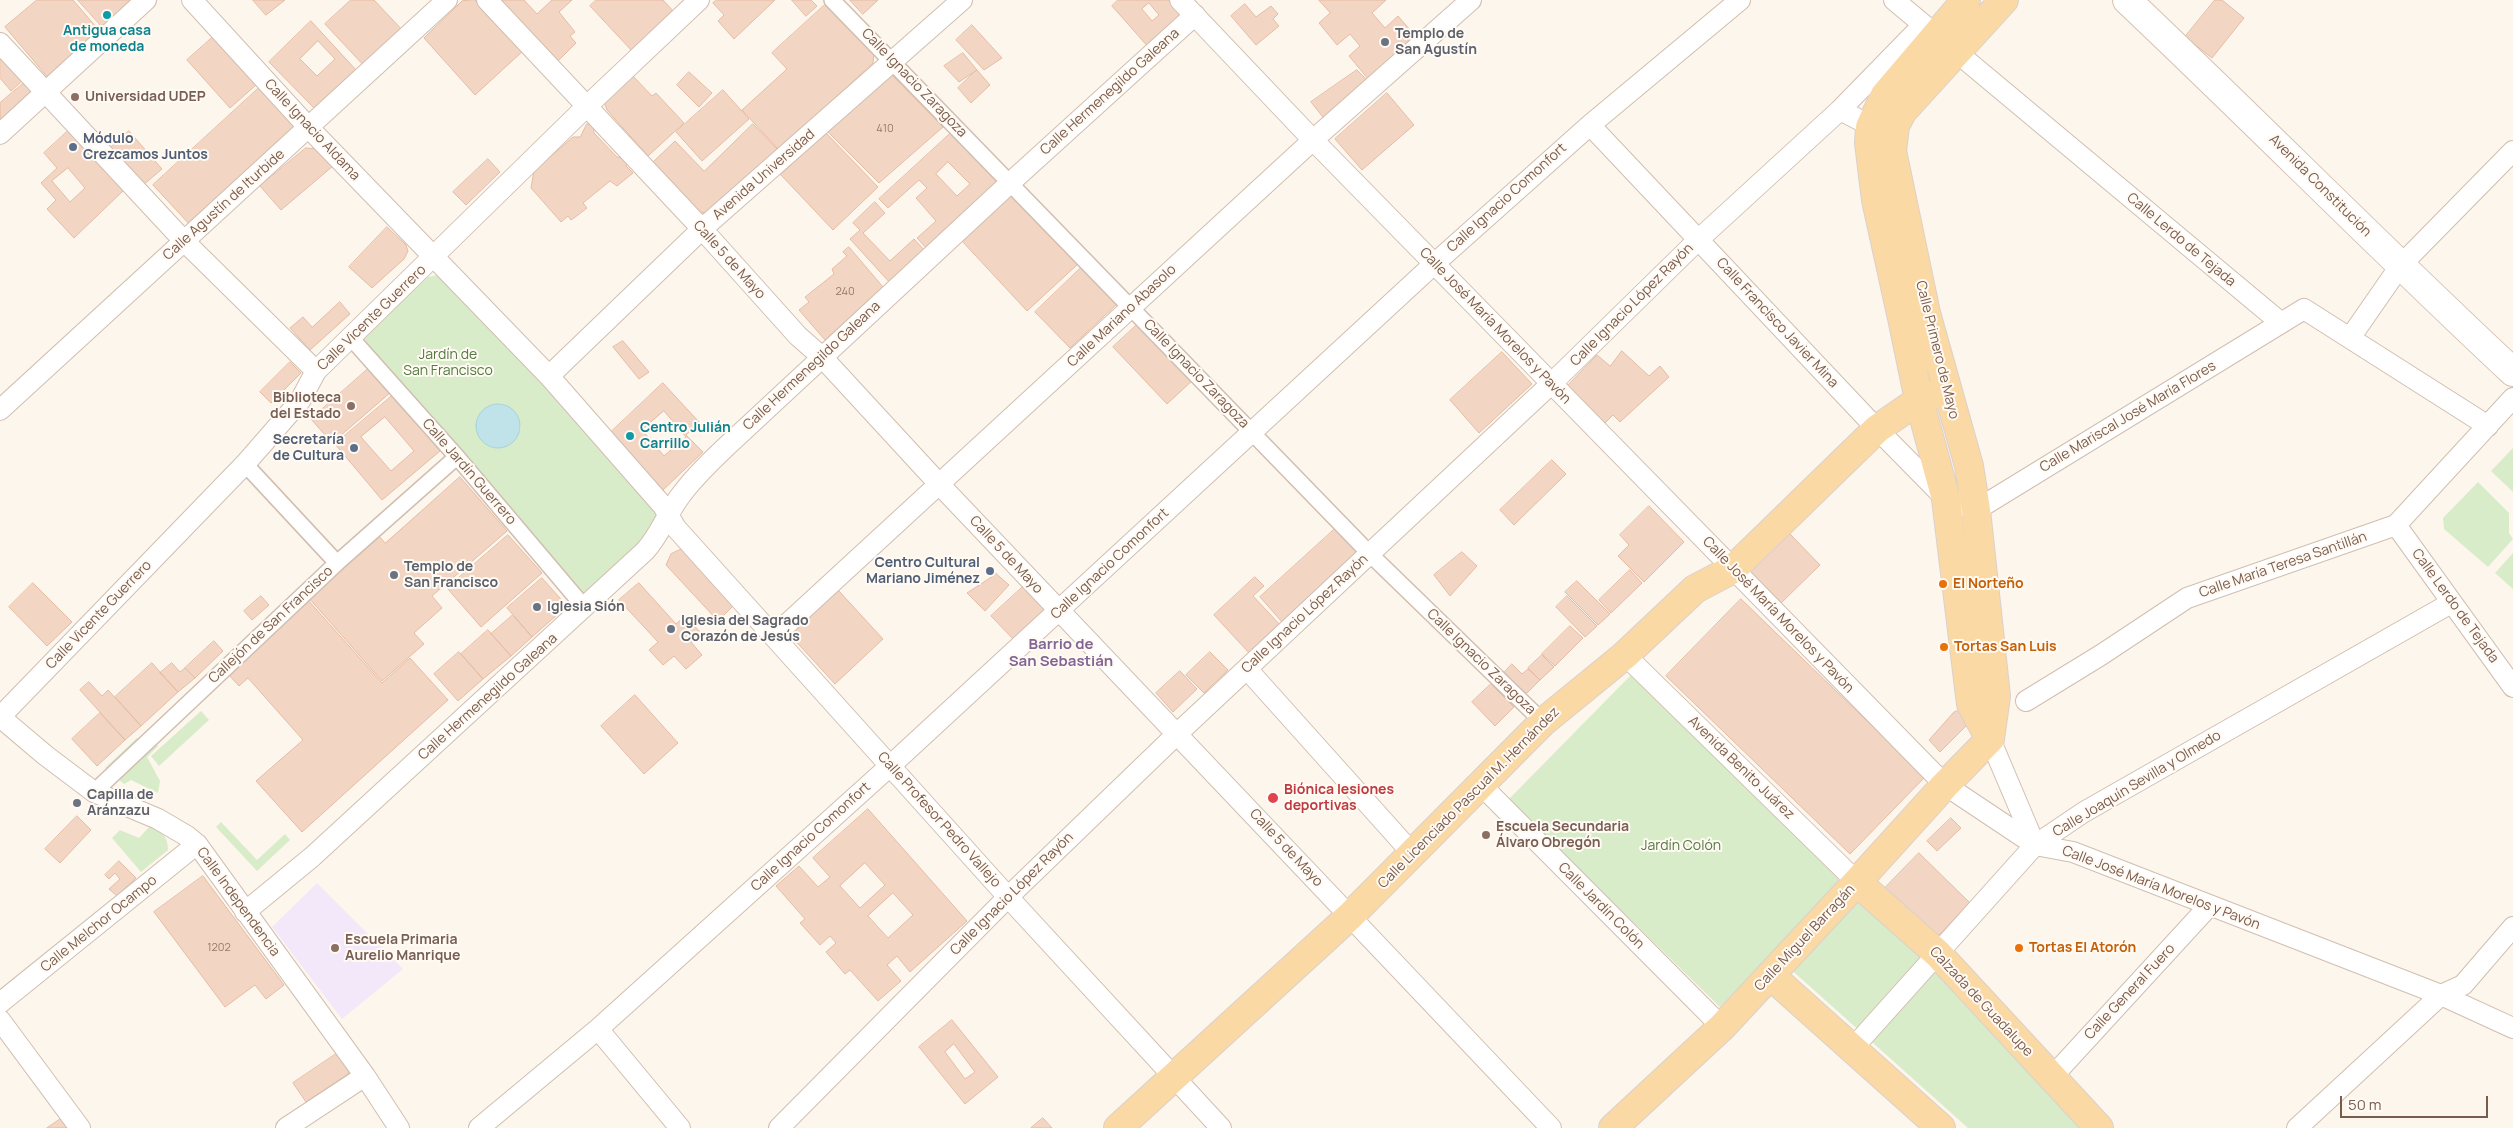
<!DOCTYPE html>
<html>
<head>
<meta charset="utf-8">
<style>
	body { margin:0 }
	#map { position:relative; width:2513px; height:1128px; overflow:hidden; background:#fdf6ec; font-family:Manrope,sans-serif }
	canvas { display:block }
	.scale { position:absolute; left:2340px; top:1096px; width:148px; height:22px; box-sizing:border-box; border:2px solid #7a5c4d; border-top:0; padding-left:6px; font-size:15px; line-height:18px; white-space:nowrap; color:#7a5c4d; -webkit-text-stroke:4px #fffaf3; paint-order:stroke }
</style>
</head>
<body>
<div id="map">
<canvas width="2513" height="1128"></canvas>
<div class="scale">50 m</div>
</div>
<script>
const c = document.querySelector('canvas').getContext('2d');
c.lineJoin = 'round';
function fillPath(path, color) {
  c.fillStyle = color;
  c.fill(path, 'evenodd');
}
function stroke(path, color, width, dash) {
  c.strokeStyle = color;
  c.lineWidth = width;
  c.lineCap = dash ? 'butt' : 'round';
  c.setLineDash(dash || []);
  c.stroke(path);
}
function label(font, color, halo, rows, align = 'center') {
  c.font = font + ' Manrope,sans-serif';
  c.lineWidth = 4;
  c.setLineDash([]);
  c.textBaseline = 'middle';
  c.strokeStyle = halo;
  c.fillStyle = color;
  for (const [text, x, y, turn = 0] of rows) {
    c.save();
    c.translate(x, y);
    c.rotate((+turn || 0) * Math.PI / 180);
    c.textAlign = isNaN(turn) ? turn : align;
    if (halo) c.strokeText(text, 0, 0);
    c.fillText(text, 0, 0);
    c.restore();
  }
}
fillPath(new Path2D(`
	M 317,883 L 403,969 L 342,1019 L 272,927 Z`), '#f3e8fa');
fillPath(new Path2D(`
	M 437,275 L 442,276 L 662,507 L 662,523 L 584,598 L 570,600 L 566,598 L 363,358 L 360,340 L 363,336 L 428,277 ZM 498,404 L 505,405 L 521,427 L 515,440 L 477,420 L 485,409 Z
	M 2513,448 L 2513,492 L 2491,471 Z
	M 2478,482 L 2509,513 L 2509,533 L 2513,539 L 2488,567 L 2444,529 L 2443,518 Z
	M 2513,553 L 2513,589 L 2495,573 Z
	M 1632,674 L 1843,881 L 1720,1007 L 1508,800 Z
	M 201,711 L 209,720 L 159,766 L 151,756 Z
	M 137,738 L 151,738 L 158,746 L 147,757 L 160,781 L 158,793 L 131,780 L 124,784 L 105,768 Z
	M 221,822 L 257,860 L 285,834 L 290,840 L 257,871 L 216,827 Z
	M 151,825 C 162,831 168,837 168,850 L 141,872 L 112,838 L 120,830 L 139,838 Z
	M 1854,892 L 1933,959 L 2085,1128 L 1968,1128 L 1786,965 Z`), '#d8ecc9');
const water = new Path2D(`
	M476 426a22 22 0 1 1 44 0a22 22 0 1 1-44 0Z`);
fillPath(water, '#bfe3e8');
stroke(water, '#a5d3da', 1);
const building = new Path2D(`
	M 37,0 L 73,0 L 103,35 L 50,80 L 5,27 Z
	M 78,0 L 139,0 L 106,31 Z
	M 253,0 L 285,0 L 266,15 Z
	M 351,0 L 374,0 L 406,34 L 367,69 L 325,24 Z
	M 475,0 L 523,51 L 475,95 L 424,38 L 462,1 Z
	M 496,0 L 524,0 L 537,14 L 552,0 L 572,0 L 559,12 L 575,32 L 570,36 L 576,43 L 557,62 Z
	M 596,0 L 663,0 L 674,12 L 632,51 L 590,6 Z
	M 717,0 L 775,0 L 734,39 L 718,21 L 724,15 L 713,3 Z
	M 792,0 L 811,0 L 817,6 L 806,16 Z
	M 850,0 L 878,0 L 863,14 Z
	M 1118,0 L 1173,0 L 1187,14 L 1150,49 L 1112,6 ZM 1149,3 L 1159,15 L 1152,21 L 1142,9 Z
	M 1319,0 L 1386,0 L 1372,13 L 1385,28 L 1398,16 L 1417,38 L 1369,80 L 1349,56 L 1360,46 L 1350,34 L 1337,45 L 1319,23 L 1330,13 Z
	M 2215,0 L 2222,0 L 2244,18 L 2212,58 L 2185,37 Z
	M 827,3 L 874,53 L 873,63 L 779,150 L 742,110 L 787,69 L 772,53 Z
	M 1245,4 L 1256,17 L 1271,6 L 1278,14 L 1273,19 L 1279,26 L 1256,45 L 1231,16 Z
	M 311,21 L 357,71 L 322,109 L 313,107 L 269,62 ZM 318,41 L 335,59 L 317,76 L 300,59 Z
	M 972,25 L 1002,58 L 984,70 L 956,40 Z
	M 213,37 L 256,85 L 230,108 L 187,60 Z
	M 963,53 L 977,70 L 959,82 L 944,66 Z
	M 0,55 L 23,80 L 11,91 L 0,78 Z
	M 977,70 L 990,85 L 971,103 L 958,88 Z
	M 1357,70 L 1368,81 L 1326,121 L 1311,102 Z
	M 689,72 L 712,93 L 699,107 L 677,85 Z
	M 632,75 L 652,96 L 656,93 L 684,123 L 648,156 L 607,110 L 605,105 L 606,99 Z
	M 892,75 L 943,127 L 879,183 L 827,131 Z
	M 25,82 L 34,92 L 0,121 L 0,103 Z
	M 260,87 L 298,128 L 191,226 L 153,185 Z
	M 723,90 L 749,119 L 702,161 L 676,132 Z
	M 1387,93 L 1414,125 L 1362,170 L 1335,139 Z
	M 587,124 L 593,124 L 594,133 L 617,157 L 624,158 L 627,164 L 626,166 L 633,173 L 617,186 L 610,181 L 583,203 L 587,208 L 578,215 L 571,220 L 568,216 L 561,222 L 531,188 L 534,171 L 573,137 L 580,137 Z
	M 753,124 L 778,150 L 711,213 L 698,212 L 653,162 L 675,141 L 704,171 Z
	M 69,130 L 125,189 L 74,238 L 47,209 L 56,200 L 41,183 L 57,168 L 44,153 ZM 68,168 L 85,188 L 70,202 L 52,181 Z
	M 129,131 L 162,169 L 142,186 L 109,149 Z
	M 952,132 L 1001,184 L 928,250 L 917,238 L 936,221 L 916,198 L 927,188 L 919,180 L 888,208 L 879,199 ZM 948,162 L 970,184 L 957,196 L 936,174 Z
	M 826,133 L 878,187 L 833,230 L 781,175 Z
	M 306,148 L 318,149 L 333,166 L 281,210 L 260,186 Z
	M 488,159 L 500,172 L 466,205 L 453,192 Z
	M 1014,192 L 1079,263 L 1027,311 L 961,240 Z
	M 875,202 L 885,213 L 863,233 L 890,261 L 914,239 L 926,252 L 891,284 L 850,239 L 860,230 L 853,223 Z
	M 387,227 L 406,245 L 408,251 L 404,259 L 372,288 L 349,267 Z
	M 849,247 L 883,287 L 825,340 L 799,310 L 809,302 L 805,297 L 834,274 L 832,269 L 847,256 L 843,252 Z
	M 1084,265 L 1119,302 L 1070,348 L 1035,312 Z
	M 340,302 L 350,314 L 310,350 L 290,328 L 303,317 L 312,327 Z
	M 1140,322 L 1194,379 L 1167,404 L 1113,347 Z
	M 623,341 L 649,372 L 639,379 L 613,347 Z
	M 1622,351 L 1649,376 L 1660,366 L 1669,377 L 1620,422 L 1613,415 L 1605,423 L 1566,387 L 1597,355 L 1610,366 Z
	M 1502,352 L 1532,384 L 1479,433 L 1450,400 Z
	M 290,362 L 301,373 L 271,403 L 260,392 Z
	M 369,368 L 391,392 L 332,443 L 311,419 Z
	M 663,383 L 699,422 L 686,435 L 703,452 L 663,490 L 610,433 ZM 664,411 L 686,437 L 664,456 L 642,430 Z
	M 393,395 L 440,451 L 382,500 L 335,444 ZM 385,417 L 414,451 L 391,471 L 361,437 Z
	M 1552,460 L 1566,474 L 1514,525 L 1500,510 Z
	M 460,477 L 507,531 L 432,596 L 442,608 L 414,633 L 424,644 L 382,681 L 307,596 L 378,535 L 385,543 Z
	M 1649,506 L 1684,542 L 1644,582 L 1618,556 L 1629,545 L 1620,535 Z
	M 1337,527 L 1361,552 L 1283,623 L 1260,597 Z
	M 1790,534 L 1820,565 L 1781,603 L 1751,572 Z
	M 508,535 L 542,573 L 481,627 L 447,588 Z
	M 684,548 L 738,601 L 718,621 L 666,565 L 671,554 Z
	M 1462,552 L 1477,566 L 1450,596 L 1434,575 Z
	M 992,570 L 1009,585 L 985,611 L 967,593 L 993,576 Z
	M 1630,570 L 1642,583 L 1611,613 L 1599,600 Z
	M 1255,577 L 1264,586 L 1253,596 L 1281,626 L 1250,654 L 1214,615 Z
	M 542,578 L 567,606 L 532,637 L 507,608 Z
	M 1577,581 L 1610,614 L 1598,625 L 1565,592 Z
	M 33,583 L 72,622 L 47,646 L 9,607 Z
	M 639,583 L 676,624 L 685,616 L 701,633 L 691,642 L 702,655 L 686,669 L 674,656 L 663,665 L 649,650 L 658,642 L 619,600 Z
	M 1026,584 L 1049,608 L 1015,641 L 991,616 Z
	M 838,590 L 883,639 L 835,684 L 790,635 Z
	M 261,596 L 269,605 L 252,620 L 244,611 Z
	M 1567,596 L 1597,626 L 1585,637 L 1556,607 Z
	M 307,599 L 382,683 L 410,658 L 448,700 L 302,832 L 256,781 L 303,740 L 248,678 L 239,686 L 228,674 Z
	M 1741,599 L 1925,777 L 1850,854 L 1666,676 Z
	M 513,615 L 532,637 L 511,656 L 491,634 Z
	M 1570,626 L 1583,638 L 1555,666 L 1542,654 Z
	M 488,630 L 511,656 L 483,679 L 461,654 Z
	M 214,641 L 223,651 L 195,678 L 185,668 Z
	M 459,652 L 483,679 L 458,701 L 434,674 Z
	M 1210,652 L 1228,670 L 1204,693 L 1186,675 Z
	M 1542,655 L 1554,667 L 1540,680 L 1528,668 Z
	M 152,663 L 178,692 L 141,726 L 115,697 Z
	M 172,663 L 180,672 L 185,668 L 195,678 L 178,692 L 160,673 Z
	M 1512,664 L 1522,674 L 1528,669 L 1540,680 L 1528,692 L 1523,694 L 1502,675 Z
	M 1180,671 L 1197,689 L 1173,712 L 1156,693 Z
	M 89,682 L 102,696 L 108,690 L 141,726 L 125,740 L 80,690 Z
	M 1491,684 L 1514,707 L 1495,726 L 1472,702 Z
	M 635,695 L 678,743 L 644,774 L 601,726 Z
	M 1966,709 L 1967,725 L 1940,752 L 1929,740 L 1954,712 Z
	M 100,713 L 125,740 L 97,766 L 72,739 Z
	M 868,809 L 967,921 L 910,972 L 897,956 L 887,965 L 901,981 L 878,1001 L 850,970 L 845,974 L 826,952 L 836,943 L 830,936 L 820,945 L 800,923 L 805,919 L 776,886 L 799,866 L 818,887 L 830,877 L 813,858 ZM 865,863 L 885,885 L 860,908 L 840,886 ZM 893,893 L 913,915 L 888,938 L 868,916 Z
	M 77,816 L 91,830 L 60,863 L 45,849 Z
	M 1951,818 L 1961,828 L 1937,851 L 1927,841 Z
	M 1919,853 L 1970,903 L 1935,939 L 1884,889 Z
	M 119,861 L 136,878 L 117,896 L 109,889 L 120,879 L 115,873 L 109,879 L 105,875 Z
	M 203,876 L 284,985 L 266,999 L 255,985 L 225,1007 L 154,912 Z
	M 952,1020 L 998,1077 L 965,1104 L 919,1047 ZM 954,1044 L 975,1072 L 965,1079 L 945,1052 Z
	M 339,1052 L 350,1066 L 348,1074 L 306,1102 L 293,1083 Z
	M 65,1116 L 73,1128 L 47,1128 Z
	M 1043,1118 L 1052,1128 L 1031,1128 Z`);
fillPath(building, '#f3d5c3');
stroke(building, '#e6bba3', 1);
const pedestrian = new Path2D(`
	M 832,0 L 1370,554 L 1543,722
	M 351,338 L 458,458 L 585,608
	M 245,464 L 337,563
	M 94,792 L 337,563 L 451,462`);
const minor = new Path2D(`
	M 192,0 L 309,128 L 549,376 L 663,506 L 676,528 L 1008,897 L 1221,1128
	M 487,0 L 702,229 L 798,336 L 822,357 L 940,485 L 1551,1128
	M 1180,0 L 1313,140 L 1945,785 L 2035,845 L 2073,852 L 2441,995 L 2513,1028
	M 1894,0 L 2280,322
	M 0,43 L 183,240 L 316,371
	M 1840,110 L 1883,132
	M 1590,125 L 1877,429 L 1946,499 L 1976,510 L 2304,309 L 2488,426
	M 0,134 L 146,0
	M 2350,338 L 2400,266 L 2513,151
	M 549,376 L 702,229 L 962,0
	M 0,410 L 447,0
	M 2396,525 L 2513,687
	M 775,635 L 1313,140 L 1471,0
	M 1625,655 L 1857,882
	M 1247,669 L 1412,853
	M 2026,701 L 2101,655 L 2187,598 L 2396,525 L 2513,398
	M 0,717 L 245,464 L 300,401 L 316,371 L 587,106 L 699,0
	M 0,717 L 45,755 L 94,792 L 158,819 L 187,836 L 197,844 L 365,1076 L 399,1128
	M 1990,739 L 2035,845
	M 1481,785 L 1722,1027
	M 245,912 L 312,857 L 645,551 C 660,535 667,513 681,495 C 695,476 712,460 729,444 L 1011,182 L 1195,15
	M 0,1003 L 197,844
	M 0,1020 L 80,1128
	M 598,1029 L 680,1128
	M 1852,1049 L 2035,845 L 2084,812 L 2451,603
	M 2052,1077 L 2209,906
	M 286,1128 L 365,1076
	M 479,1128 L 598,1029 L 890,766 L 1434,264 L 1590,125 L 1740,0
	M 779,1128 L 1008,897 L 1178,733 L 1552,383 L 1698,240 L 1840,110 L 1922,26
	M 2297,1128 L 2441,995 L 2463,985 L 2513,927`);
const secondary = new Path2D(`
	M 2127,0 C 2257,123 2382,250 2513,372`);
const primary = new Path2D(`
	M 1966,0 L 1885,95 L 1870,127 L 1869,143 L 1876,200 L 1902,318 L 1919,400 L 1946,499 L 1971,704 L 1990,739
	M 1990,739 L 1996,696 L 1976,510 L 1969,466 L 1926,313 L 1892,151 L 1895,126 L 1902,112 L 2004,0
	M 1857,882 L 1938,954 L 2099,1128
	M 1770,975 L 1941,1128
	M 1118,1128 L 1350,916 L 1543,722 L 1625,655 L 1695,589 L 1733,569 L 1877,429 L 1919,400 L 1946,391
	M 1613,1128 L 1722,1027 L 1857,882 L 1945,785 L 1990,739`);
stroke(pedestrian, '#d1beb0', 18);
stroke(minor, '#d1beb0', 22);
stroke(secondary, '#d6c0b0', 30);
stroke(primary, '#dad1cd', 30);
stroke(pedestrian, '#fff', 15);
stroke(minor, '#fff', 20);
stroke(secondary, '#fff', 28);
stroke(primary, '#fbd9a5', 28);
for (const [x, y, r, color] of [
	[107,15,5,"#0f9aa8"],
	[1385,42,5,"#6b7280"],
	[75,97,5,"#8d6e63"],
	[73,147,5,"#5c6f8a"],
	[351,406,5,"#8d6e63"],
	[630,436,5,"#0f9aa8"],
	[354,448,5,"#5c6f8a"],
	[990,571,5,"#5c6f8a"],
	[394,575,5,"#6b7280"],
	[1943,584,5,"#e8710a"],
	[537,607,5,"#6b7280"],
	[671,629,5,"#6b7280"],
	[1944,647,5,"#e8710a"],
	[1273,798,6,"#e0444e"],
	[77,803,5,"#6b7280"],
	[1486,835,5,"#8d6e63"],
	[335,948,5,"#8d6e63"],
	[2019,948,5,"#e8710a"]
]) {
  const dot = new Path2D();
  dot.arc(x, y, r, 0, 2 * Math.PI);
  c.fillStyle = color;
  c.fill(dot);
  stroke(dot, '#fffaf3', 2);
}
label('11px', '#987a6a', null, [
	["410",885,129],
	["240",845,292],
	["1202",219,948]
]);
label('bold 14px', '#0d838f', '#fffaf3', [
	["Antigua casa",107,31],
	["de moneda",107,47],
	["Centro Julián",640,428,"left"],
	["Carrillo",640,444,"left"]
]);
label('bold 14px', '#5b616d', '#fffaf3', [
	["Templo de",1395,34],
	["San Agustín",1395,50],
	["Templo de",404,567],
	["San Francisco",404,583],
	["Iglesia Sión",547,607],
	["Iglesia del Sagrado",681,621],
	["Corazón de Jesús",681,637],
	["Capilla de",87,795],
	["Aránzazu",87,811]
], 'left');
label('14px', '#7a5c4d', '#fffaf3', [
	["Calle Ignacio Zaragoza",914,83,46],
	["Calle Hermenegildo Galeana",1110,92,-42],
	["Calle Ignacio Aldama",312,130,47],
	["Avenida Universidad",764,175,-41],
	["Avenida Constitución",2320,186,45],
	["Calle Ignacio Comonfort",1507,198,-42],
	["Calle Agustín de Iturbide",224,205,-42],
	["Calle Lerdo de Tejada",2181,240,40],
	["Calle 5 de Mayo",729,260,48],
	["Calle Ignacio López Rayón",1632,305,-45],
	["Calle Mariano Abasolo",1122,316,-43],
	["Calle Vicente Guerrero",372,318,-44],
	["Calle Francisco Javier Mina",1777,323,47],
	["Calle José María Morelos y Pavón",1495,326,46],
	["Calle Primero de Mayo",1937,350,76],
	["Calle Hermenegildo Galeana",812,366,-43],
	["Calle Ignacio Zaragoza",1196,374,46],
	["Calle Mariscal José María Flores",2128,417,-31],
	["Calle Jardín Guerrero",469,472,49],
	["Calle 5 de Mayo",1006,555,47],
	["Calle Ignacio Comonfort",1110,564,-43],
	["Calle María Teresa Santillán",2283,565,-19],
	["Calle Lerdo de Tejada",2455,606,54],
	["Calle Ignacio López Rayón",1305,614,-43],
	["Calle Vicente Guerrero",99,615,-46],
	["Calle José María Morelos y Pavón",1778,615,46],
	["Callejón de San Francisco",271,625,-43],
	["Calle Ignacio Zaragoza",1481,662,44],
	["Calle Hermenegildo Galeana",488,697,-42],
	["Avenida Benito Juárez",1741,768,44],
	["Calle Joaquín Sevilla y Olmedo",2137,784,-31],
	["Calle Licenciado Pascual M. Hernández",1469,798,-45],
	["Calle Profesor Pedro Vallejo",939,820,48],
	["Calle Ignacio Comonfort",811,837,-42],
	["Calle 5 de Mayo",1286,848,47],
	["Calle José María Morelos y Pavón",2161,888,21],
	["Calle Ignacio López Rayón",1012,894,-45],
	["Calle Independencia",238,902,54],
	["Calle Jardín Colón",1601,906,45],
	["Calle Melchor Ocampo",99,924,-39],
	["Calle Miguel Barragán",1805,938,-47],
	["Calle General Fuero",2130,992,-47],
	["Calzada de Guadalupe",1981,1002,47]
]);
label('bold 14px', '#785e54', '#fffaf3', [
	["Universidad UDEP",85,97],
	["Biblioteca",341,398,"right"],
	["del Estado",341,414,"right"],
	["Escuela Secundaria",1496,827],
	["Álvaro Obregón",1496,843],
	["Escuela Primaria",345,940],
	["Aurelio Manrique",345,956]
], 'left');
label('bold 14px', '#4e5e75', '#fffaf3', [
	["Módulo",83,139,"left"],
	["Crezcamos Juntos",83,155,"left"],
	["Secretaría",344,440],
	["de Cultura",344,456],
	["Centro Cultural",980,563],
	["Mariano Jiménez",980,579]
], 'right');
label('14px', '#537a41', '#fffaf3', [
	["Jardín de",448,355],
	["San Francisco",448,371],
	["Jardín Colón",1681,846]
]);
label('bold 14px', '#c56008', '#fffaf3', [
	["El Norteño",1953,584],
	["Tortas San Luis",1954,647],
	["Tortas El Atorón",2029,948]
], 'left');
label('bold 14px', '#be3a42', '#fffaf3', [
	["Biónica lesiones",1284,790],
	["deportivas",1284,806]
], 'left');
label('bold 15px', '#846695', '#fffaf3', [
	["Barrio de",1061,645],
	["San Sebastián",1061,662]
]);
</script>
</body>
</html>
